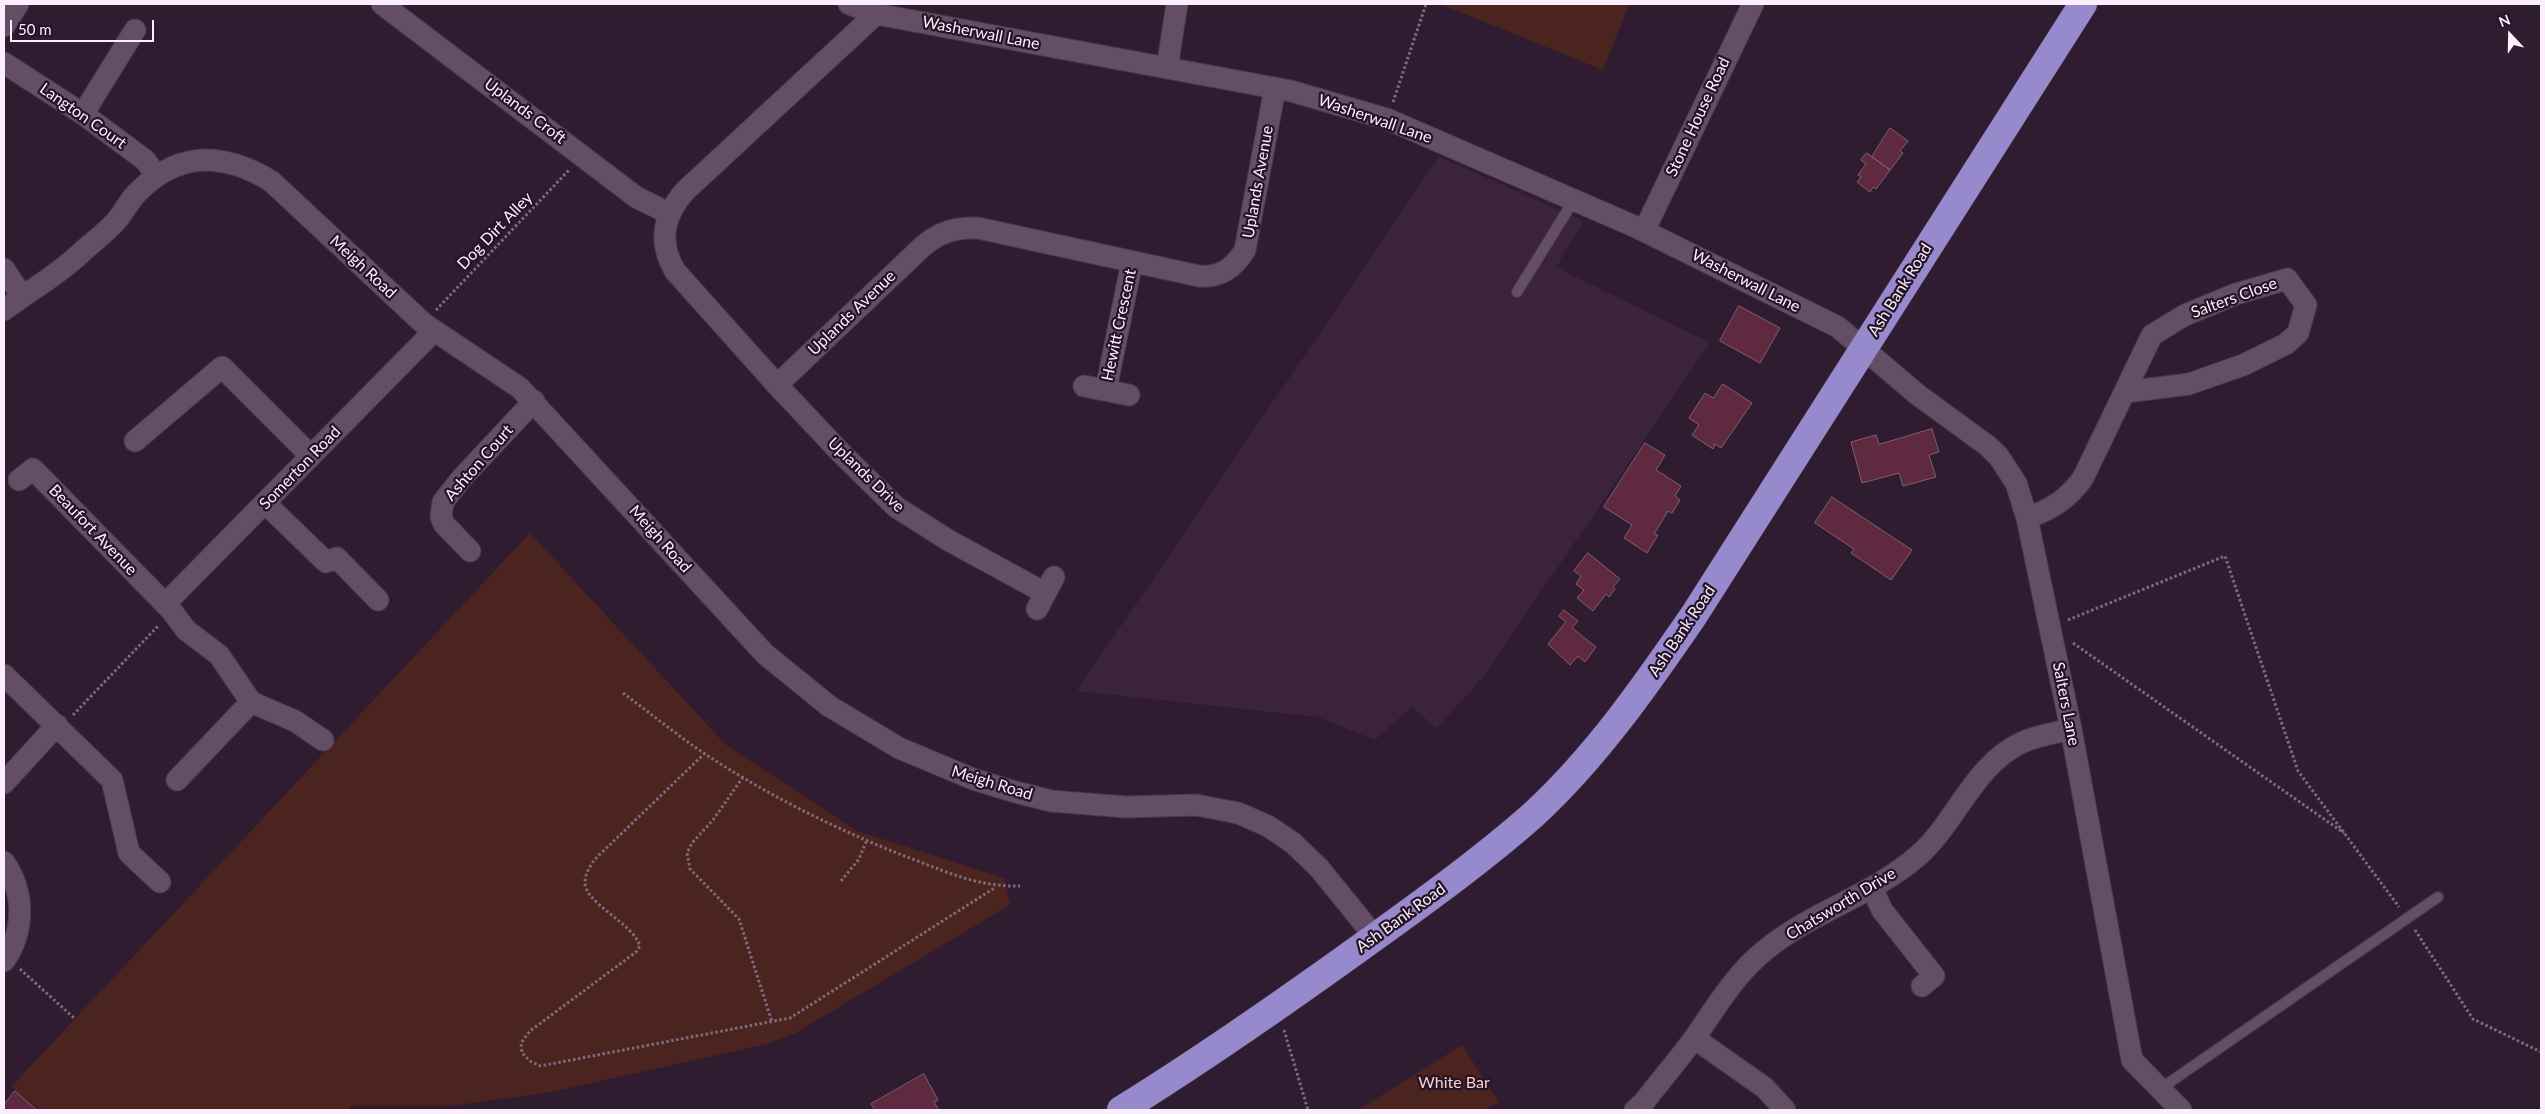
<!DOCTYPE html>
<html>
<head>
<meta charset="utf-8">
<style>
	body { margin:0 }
	#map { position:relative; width:2545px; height:1114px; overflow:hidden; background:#2f1c31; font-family:Lato,sans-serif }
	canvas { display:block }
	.frame { position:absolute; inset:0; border:5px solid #fceffd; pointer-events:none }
	.north { position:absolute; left:2485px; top:10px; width:50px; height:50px; -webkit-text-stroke:4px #251327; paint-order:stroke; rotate:339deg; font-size:14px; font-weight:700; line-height:20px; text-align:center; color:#fceffd }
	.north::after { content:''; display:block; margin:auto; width:18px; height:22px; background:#fceffd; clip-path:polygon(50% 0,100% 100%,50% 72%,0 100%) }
	.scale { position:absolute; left:10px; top:20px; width:144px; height:22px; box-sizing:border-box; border:2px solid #fceffd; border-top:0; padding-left:6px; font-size:15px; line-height:18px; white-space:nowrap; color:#fceffd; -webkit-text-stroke:4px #251327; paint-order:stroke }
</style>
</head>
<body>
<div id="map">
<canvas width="2545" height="1114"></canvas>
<div class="frame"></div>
<div class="north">N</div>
<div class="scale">50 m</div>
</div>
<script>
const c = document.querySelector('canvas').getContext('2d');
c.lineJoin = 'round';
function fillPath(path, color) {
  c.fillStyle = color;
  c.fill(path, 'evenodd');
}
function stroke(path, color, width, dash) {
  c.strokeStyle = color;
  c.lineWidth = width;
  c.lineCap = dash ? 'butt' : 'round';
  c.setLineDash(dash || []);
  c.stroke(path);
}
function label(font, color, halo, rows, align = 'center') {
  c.font = font + ' Lato,sans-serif';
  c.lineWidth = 4.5;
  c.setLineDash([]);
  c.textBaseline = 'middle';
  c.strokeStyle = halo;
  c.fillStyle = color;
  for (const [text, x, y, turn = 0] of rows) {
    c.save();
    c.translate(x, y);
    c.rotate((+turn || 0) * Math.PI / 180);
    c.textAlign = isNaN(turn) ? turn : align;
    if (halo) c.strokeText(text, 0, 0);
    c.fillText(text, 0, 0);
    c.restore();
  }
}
fillPath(new Path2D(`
	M 1439,157 L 1584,221 L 1556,267 L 1710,343 L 1484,676 L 1437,728 L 1411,707 L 1375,740 L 1318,717 L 1077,691 Z`), '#3b233d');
fillPath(new Path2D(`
	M 1440,4 L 1629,4 L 1603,70 Z
	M 530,533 L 726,745 L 857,831 L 1004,878 L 1010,905 L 794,1034 L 767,1044 L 551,1092 L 451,1106 L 350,1106 L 350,1110 L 40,1110 L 11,1087 Z
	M 1462,1045 L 1499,1102 L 1485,1110 L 1358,1110 Z`), '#4b241f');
const building = new Path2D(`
	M 1890,128 L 1908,141 L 1900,151 L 1903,153 L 1890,170 L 1872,157 Z
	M 1867,153 L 1890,170 L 1876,189 L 1873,187 L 1870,192 L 1857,182 L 1861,177 L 1858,175 L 1866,164 L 1861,160 Z
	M 1739,306 L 1780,328 L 1760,363 L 1720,341 Z
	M 1723,384 L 1752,403 L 1721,448 L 1715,444 L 1713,449 L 1692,435 L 1699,425 L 1689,418 L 1705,393 L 1713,398 Z
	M 1932,429 L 1939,452 L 1929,455 L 1936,477 L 1903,486 L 1899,473 L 1862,483 L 1851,442 L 1876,435 L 1879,444 Z
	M 1645,443 L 1665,455 L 1656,470 L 1681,486 L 1675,496 L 1680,500 L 1672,513 L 1668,511 L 1654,534 L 1658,535 L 1647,553 L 1624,538 L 1632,525 L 1604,507 Z
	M 1832,497 L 1912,550 L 1891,580 L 1851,553 L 1854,549 L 1815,523 Z
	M 1588,553 L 1620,579 L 1613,587 L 1615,589 L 1609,597 L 1606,594 L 1593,611 L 1577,598 L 1584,590 L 1576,584 L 1581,576 L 1574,571 Z
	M 1564,610 L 1578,621 L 1572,628 L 1596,647 L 1585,662 L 1578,656 L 1570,665 L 1548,644 L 1566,622 L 1559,616 Z
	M 924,1074 L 938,1100 L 934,1102 L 939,1110 L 875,1110 L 871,1104 Z
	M 15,1091 L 37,1110 L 4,1110 L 4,1105 Z`);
fillPath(building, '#5f2a3f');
stroke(building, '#81606b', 1);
const lane = new Path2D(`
	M 1517,292 L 1574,200
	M 2160,1089 L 2438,897`);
const street = new Path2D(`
	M 382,4 L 636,197 L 670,214
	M 849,4 L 876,14 L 1291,91 L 1387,119 L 1636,227 L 1838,327 L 1918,395 L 1988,446 L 1999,457 L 2016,483 L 2027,518 L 2071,729 L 2132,1060 L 2181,1110
	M 876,14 L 685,191 C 663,216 658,242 675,271 L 777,385 L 922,247 C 939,232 956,227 978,228 L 1199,276 C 1220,278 1234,268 1245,250 L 1275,88
	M 4,26 L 18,4
	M 4,63 L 83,114 L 145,160 L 156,175
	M 1167,68 L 1177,4
	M 83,114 L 135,30
	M 1644,231 L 1753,4
	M 4,269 L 22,296
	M 4,310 C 30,290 60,274 83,251 C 94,241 107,232 117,220 C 124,212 129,201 137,193 C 178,151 223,152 271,181 L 423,323 L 520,388 L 765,654 L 829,706 L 899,748 L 973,779 L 1012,791 L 1051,801 L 1126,807 L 1196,805 L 1238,813 L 1268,826 L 1293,843 L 1319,868 L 1375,937
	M 777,385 L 842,454 L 896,507 L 948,540 L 1045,593
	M 1084,386 L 1129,395
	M 1106,389 L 1132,262
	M 135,441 L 222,367 L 311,456
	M 19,480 L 33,469 L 172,611 L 186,630 L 219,655 L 251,702 L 295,721 L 323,740
	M 265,503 L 326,562 L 337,558 L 378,600
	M 2027,518 C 2052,509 2068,499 2083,478 L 2152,335 L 2185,315 L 2236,294 L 2287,279 L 2306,305 L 2298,333 L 2286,344 L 2243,365 L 2189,384 L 2126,392
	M 470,551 L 444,524 L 441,517 L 443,502 L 461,479 L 534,401
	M 165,604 L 434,331
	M 1037,609 L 1054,577
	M 4,675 L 112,780 L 129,853 L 160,882
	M 177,780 L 251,702
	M 4,783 L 57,725
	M 4,862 C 25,892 25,931 4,961
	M 1872,888 L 1882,910 L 1934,976 L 1922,986
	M 1694,1038 L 1765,1088 L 1785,1110
	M 1635,1110 L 1644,1102 C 1661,1080 1679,1059 1696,1036 C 1714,1010 1732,980 1756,958 C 1803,914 1870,898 1919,855 C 1957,821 1974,764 2023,742 C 2038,735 2056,733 2071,729`);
const highway = new Path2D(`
	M 1121,1110 C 1208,1056 1292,997 1375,937 C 1429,898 1483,859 1533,815 C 1596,757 1646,685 1694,615 L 2083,4`);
stroke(lane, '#49394a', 12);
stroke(street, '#49394a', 23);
stroke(highway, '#49394a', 29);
stroke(new Path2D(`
	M 1393,102 L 1426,4
	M 436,310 L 569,170
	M 2068,620 L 2225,556 L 2298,771 L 2399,907
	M 2073,643 L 2344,833
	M 623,693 C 650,713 677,735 705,754 C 771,797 841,832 915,860 C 952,874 980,887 1020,886
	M 73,715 L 158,626
	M 705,753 L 594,860 C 590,867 585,874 585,882 C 584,903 633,923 640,946 L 636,952 L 530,1031 L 521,1043 L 522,1053 L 530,1061 L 540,1066 L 790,1018 L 996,887
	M 743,777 L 713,820 L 692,843 L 687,853 L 690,869 L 739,919 L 772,1022
	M 841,881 L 859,859 L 866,842
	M 2415,930 L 2473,1019 L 2541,1052
	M 20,969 L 74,1018
	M 1284,1030 L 1308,1110`), '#7d6c7f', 3, [2.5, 2.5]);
stroke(lane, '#634e65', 10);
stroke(street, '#634e65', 21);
stroke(highway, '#968acd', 28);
label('16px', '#fceffd', '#251327', [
	["Washerwall Lane",981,33,11],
	["Uplands Croft",525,111,37],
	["Langton Court",83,116,35],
	["Stone House Road",1698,117,-65],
	["Washerwall Lane",1375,119,19],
	["Uplands Avenue",1258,182,-80],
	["Dog Dirt Alley",495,231,-46],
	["Meigh Road",363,267,43],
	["Washerwall Lane",1746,281,27],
	["Ash Bank Road",1900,290,-58],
	["Salters Close",2234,298,-20],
	["Uplands Avenue",852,313,-44],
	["Hewitt Crescent",1119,325,-78],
	["Ashton Court",479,463,-49],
	["Somerton Road",300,468,-46],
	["Uplands Drive",866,475,44],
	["Beaufort Avenue",93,530,46],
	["Meigh Road",660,539,48],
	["Ash Bank Road",1682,631,-56],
	["Salters Lane",2066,704,79],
	["Meigh Road",992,783,17],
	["Chatsworth Drive",1841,904,-31],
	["Ash Bank Road",1401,918,-36]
]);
label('16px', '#f8d1cb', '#251327', [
	["White Bar",1454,1083]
]);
</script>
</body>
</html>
